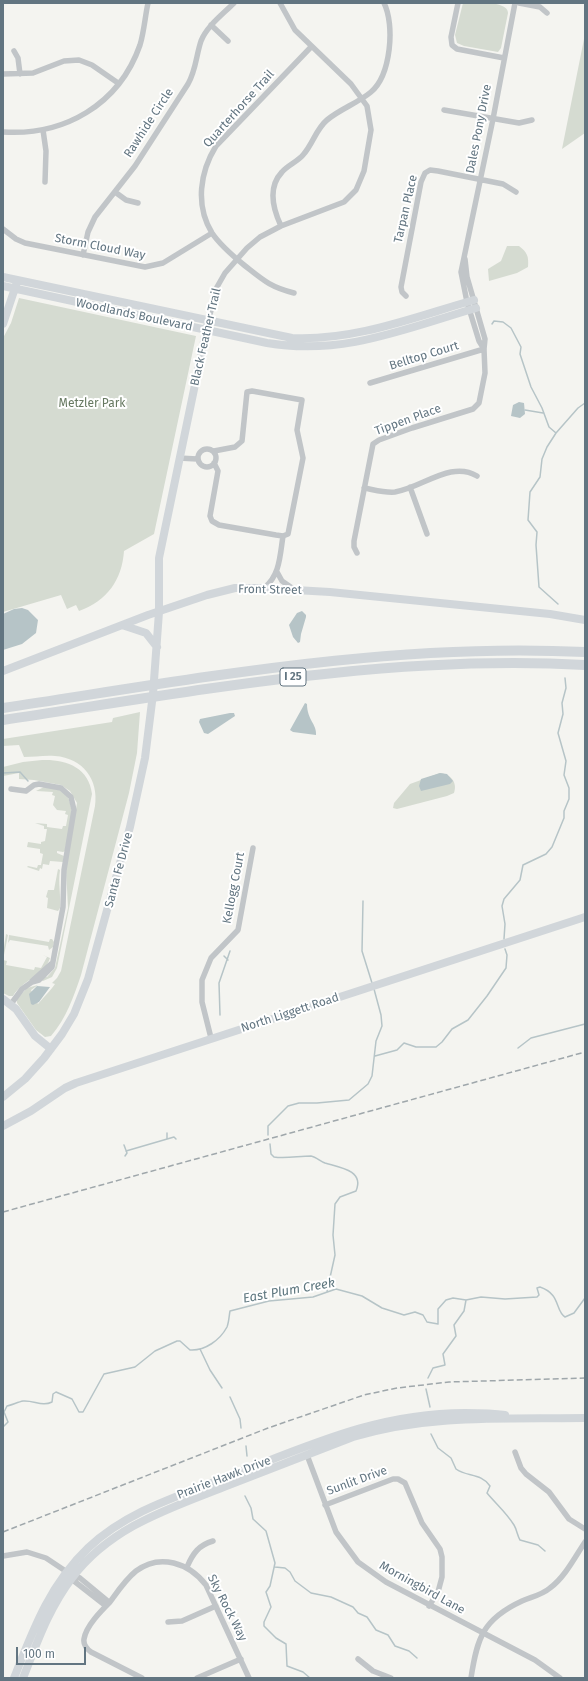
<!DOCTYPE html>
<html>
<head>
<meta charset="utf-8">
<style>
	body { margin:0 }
	#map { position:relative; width:588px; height:1681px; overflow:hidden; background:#f4f4f0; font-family:"Fira Sans",sans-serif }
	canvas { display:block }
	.frame { position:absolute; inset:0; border:4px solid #627581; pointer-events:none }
	.scale { position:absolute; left:16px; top:1647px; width:70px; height:18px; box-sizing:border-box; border:2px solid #627581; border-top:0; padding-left:5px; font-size:12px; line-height:14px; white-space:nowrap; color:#627581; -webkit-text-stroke:3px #fff; paint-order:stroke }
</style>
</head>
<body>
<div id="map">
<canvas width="588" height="1681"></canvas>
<div class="frame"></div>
<div class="scale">100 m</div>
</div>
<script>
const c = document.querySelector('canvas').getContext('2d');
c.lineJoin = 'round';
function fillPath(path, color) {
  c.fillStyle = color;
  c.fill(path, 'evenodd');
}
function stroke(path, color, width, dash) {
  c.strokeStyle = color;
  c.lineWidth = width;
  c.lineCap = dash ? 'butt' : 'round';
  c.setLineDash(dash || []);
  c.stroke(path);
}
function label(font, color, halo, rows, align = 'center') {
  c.font = font + ' "Fira Sans",sans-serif';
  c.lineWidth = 4;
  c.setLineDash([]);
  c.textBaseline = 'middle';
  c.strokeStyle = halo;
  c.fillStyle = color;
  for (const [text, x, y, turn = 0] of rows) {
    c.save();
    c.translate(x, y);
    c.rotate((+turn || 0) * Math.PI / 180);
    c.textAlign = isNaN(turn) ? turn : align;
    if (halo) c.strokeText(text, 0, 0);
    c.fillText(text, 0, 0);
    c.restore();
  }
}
fillPath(new Path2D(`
	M 463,3 C 474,3 508,0 508,13 L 501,48 L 498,52 L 464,46 L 457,43 L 455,35 Z
	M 585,34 L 585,133 L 562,149 Z
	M 507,246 L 519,246 C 527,252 529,256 528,267 L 517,273 L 489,281 L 488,269 L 501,261 Z
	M 19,298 L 196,336 L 154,534 L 124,551 C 122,580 107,601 79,611 L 76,605 L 67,609 L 61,595 L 3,612 L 3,338 L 11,323 Z
	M 140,712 L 137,753 L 129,793 L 81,975 C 74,996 66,1019 51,1036 L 45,1037 L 36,1030 L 17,1003 L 17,999 L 27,988 L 38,985 L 31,990 L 38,1004 C 42,999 52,989 55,984 L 52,983 L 57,978 L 61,971 L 95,806 C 99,780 83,758 55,756 C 45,755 34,757 24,757 L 19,745 L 3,746 L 3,739 L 112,722 L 113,718 Z
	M 42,760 C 65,759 89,767 92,794 L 57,968 L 52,977 L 43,981 L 42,981 L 45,976 L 47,977 L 55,968 L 68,908 L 66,869 L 77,803 L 70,791 L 61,785 L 34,780 L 19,779 L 19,773 L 3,776 L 3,767 L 23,762 Z
	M 440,773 C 450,774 458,782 454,793 L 447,796 L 397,809 L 393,808 L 394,803 L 410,784 Z
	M 44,787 C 49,788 58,788 62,791 C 79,803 68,832 65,851 L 63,852 L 57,851 L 57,853 L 64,856 L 63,862 L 50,861 L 49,865 L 43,864 L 42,869 L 40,868 L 39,871 L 27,867 L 28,866 L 37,868 L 38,865 L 41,865 L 43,854 L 40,853 L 40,849 L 27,847 L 28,842 L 41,844 L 41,842 L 45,841 L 47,829 L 44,829 L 44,826 L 35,823 L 47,824 L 47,827 L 62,829 L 63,826 L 66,826 L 68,815 L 65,814 L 66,811 L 57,810 L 53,805 L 55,796 L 52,795 L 53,792 L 36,791 Z
	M 58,869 L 60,870 C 58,883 61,895 60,908 L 58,911 L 47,908 L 48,898 L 46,897 L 48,890 L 54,890 Z
	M 6,934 L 8,935 L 3,960 L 7,961 L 6,965 L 34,970 L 35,967 L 41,968 L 47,957 L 43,955 L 50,958 C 45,975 22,980 13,996 L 9,996 L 3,993 L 3,954 Z
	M 9,935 L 49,942 L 50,939 L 52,939 L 54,942 L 53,947 L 49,950 L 48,946 L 10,940 L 8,943 Z`), '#d5dbd1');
fillPath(new Path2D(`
	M 519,402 L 524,403 L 525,414 L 520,418 L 511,416 L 513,405 Z
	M 22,608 L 28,610 L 38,620 L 36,633 L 22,644 L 3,650 L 3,614 L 14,609 Z
	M 302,611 L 306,615 L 306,617 L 301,634 L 300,642 L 298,643 L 293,637 L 289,625 L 297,613 Z
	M 305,703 L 307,704 C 307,720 317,724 316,735 L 293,732 L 290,730 Z
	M 230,713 L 234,713 L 235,716 L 208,734 L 204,733 L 199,722 L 200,719 Z
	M 440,773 L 447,774 L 453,781 L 450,784 L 421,791 L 419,786 L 421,779 Z
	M 37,986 L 50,987 L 39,1002 L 33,1005 L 31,1004 L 29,994 Z`), '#b6c4c7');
stroke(new Path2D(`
	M 492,324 L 494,321 L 503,322 L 511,328 L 521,347 L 520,354 L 531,387 L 542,408 L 549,427 L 556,433 L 547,447 L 542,459 L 540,477 L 530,492 L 528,520 L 537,532 L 536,545 L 539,587 L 558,604
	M 525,410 L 543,413
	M 556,433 L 578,408 L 585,403
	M 3,773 L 20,772 L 28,781
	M 363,901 L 362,951 L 372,983
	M 504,939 L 505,924 L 502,906 L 504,899 L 520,880 L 523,865 L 546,854 L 552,847 L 564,818 L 564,811 L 569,799 L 569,788 L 564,775 L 566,761 L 558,733 L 563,714 L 562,703 L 566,688 L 565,678
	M 224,956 L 228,960
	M 220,1015 L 219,983 L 230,951
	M 518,1048 L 531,1038 L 585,1024
	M 375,1056 L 397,1050 L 404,1043 L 416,1047 L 436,1047 L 442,1042 L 452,1029 L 468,1020 L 487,996 L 506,968 L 507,955 L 505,949
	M 167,1133 L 167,1139
	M 268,1135 L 268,1126 L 288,1106 L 299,1103 L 317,1103 L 349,1100 L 368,1084 L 372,1076 L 376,1041 L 382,1026 L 381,1015 L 374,989
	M 270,1144 L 271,1154 L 274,1157 C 285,1159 299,1156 311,1156 C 316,1157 320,1161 325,1163 C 338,1167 365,1170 356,1191 L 340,1197 L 335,1204 L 333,1235 L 335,1255 L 327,1291
	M 124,1145 L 127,1153 L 125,1156
	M 126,1151 L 174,1137 L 176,1139
	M 200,1349 L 210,1370 L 222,1388
	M 428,1378 L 433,1368 L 445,1365 L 443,1354 L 456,1336 L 454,1325 L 464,1311 L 466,1300
	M 426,1389 L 430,1407
	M 230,1397 L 240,1419 L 241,1428
	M 3,1427 L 8,1422 L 4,1412 L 7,1406 C 12,1405 18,1402 23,1401 C 34,1400 42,1407 52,1402 L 53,1394 L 56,1392 L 72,1399 L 79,1412 L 83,1412 L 104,1374 L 135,1367 L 155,1351 L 177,1341 L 180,1341 L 190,1350 C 205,1351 220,1340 227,1327 C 229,1322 229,1316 230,1311 L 269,1301 L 313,1297 L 336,1289 L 362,1296 L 382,1308 L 404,1315 L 415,1312 L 423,1315 L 427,1322 L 438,1324 L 438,1309 L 446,1300 L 453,1298 L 466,1300 L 481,1297 L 505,1299 L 537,1297 L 539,1295 L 537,1288 L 540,1287 C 561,1294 555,1311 565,1317 L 574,1313 L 585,1298
	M 431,1434 L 438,1448 L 451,1458 L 456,1469 C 467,1477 481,1473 490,1486 L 487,1493 C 496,1504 506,1512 514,1525 C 517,1530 517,1535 520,1540 L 538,1545 L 545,1551
	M 246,1446 L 247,1456
	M 245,1496 L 251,1508 L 253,1519 L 266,1531 L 275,1563 L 270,1586 L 266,1592 L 271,1607 L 264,1622 L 264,1626 L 276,1638 L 286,1644 L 287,1666 L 303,1672 L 310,1678
	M 275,1567 L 285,1568 L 290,1572 L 295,1581 L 311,1593 L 331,1597 L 353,1607 L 358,1613 L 367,1617 L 376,1630 L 388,1635 L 395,1646 L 409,1651 L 417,1658`), '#b6c4c7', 1.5);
stroke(new Path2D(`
	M 458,3 L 451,37 L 452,45 L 457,49 L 504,58
	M 519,3 L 540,7 L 547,13
	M 211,25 L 228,41
	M 14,51 L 18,58 L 20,74
	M 3,74 L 33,73 L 64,61 L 79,60 L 92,65 L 118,83
	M 444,110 L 519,123 L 532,120
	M 43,130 L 46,151 L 45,182
	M 3,132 C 64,136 119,105 140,45 C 144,32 145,17 148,3
	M 115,192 L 126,200 L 138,203
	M 281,226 C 273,209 267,188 282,172 C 288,165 297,162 303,155 C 313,144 316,129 327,120 C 340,109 358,103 371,92 C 391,75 395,25 384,3
	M 3,229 L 16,239 L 25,243 L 145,267 L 163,263 L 212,233
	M 83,255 L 88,232 L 95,217 L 135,166 L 188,84 C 196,70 196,56 201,41 C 207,26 222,15 234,3
	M 294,293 C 270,287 263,280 244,265 C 233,256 220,245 212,233 C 195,205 200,172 216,146 L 311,47
	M 406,296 L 402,292 L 401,287 L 421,182 L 425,173 L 430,170 L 438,171 L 503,184 L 516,192
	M 208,322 L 217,287 L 225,273 L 247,248 L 260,237 L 281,226 L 344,202 L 356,190 L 364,171 L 371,130 L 367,106 L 351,84 L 295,30 L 280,3
	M 484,349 L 479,341 L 467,302 L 461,272 L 493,119 L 515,3
	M 370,383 L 484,349
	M198 458a9 9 0 1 1 18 0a9 9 0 1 1-18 0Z
	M 214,451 L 235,447 L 242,441 L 247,392 L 252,391 L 302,400 L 297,430 L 303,458 L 288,534 L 283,536 L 276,535 L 219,525 L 212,521 L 210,516 L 218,471 L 214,463
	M 179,458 L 197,459
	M 410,487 L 427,534
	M 364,488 C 375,490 385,493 395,492 C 422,488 451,460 477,476
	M 357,553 L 354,547 L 354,541 L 373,444 L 379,440 L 412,428 L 473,409 L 479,403 L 485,373 L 484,349 L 485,339 L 467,277 L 465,259
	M 277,572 L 282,581 L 295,590
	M 264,588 C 280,576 280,555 283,536
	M 11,789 L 26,791 L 34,785 L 39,784 L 61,788 L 71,797 L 74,810 L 64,870 L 63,907 L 52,967 L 39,980 L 32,982 L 22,989 L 11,1004
	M 32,981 L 51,964
	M 211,1038 L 202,1002 L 202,980 L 211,958 L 238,930 L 253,848
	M 515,1452 L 521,1468 L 526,1474 L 549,1492 L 569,1519 L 585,1529
	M 307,1455 L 336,1532 L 358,1562 L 386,1582 L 535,1660 L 560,1678
	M 325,1505 L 393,1479 L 398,1479 L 405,1483 L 422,1523 L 440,1549 L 442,1557 L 442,1577 L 438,1592 L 429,1606
	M 3,1556 L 27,1552 L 46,1558 L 73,1576 L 80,1578 L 109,1602
	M 187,1567 C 193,1553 199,1545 213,1541
	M 73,1576 L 74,1581 L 106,1606
	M 168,1622 L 182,1621 L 216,1606
	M 358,1659 L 373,1671 L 391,1678
	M 142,1678 L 91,1652 C 87,1649 83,1645 84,1639 C 86,1626 101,1611 110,1602 C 118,1591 125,1580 136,1571 C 160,1553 189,1563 206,1585 L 249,1678
	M 197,1678 L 241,1659
	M 471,1678 C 477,1638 483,1619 522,1601 C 531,1597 542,1595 550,1588 C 565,1577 575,1557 585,1542`), '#c1c5c8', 5.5);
stroke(new Path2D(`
	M 3,277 L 292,338 C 355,341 414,317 474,300
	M 3,286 L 267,343 C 343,356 404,329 476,308
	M 3,324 L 16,285
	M 122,625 L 146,633 L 157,647
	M 3,671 L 148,615 L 207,595 L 235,588 L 260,588 L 330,592 L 550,614 L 585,620
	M 3,999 L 16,1009 L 35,1036 L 51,1049
	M 3,1097 L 25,1079 L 44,1058 L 62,1034 L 74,1014 L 88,979 L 130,827 L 145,758 L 153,694 L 159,612 L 159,558 L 208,322
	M 3,1126 L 31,1111 L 65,1088 L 76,1083 L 585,917
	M 14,1678 C 33,1630 50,1584 88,1548 C 127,1511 179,1496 227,1477 C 308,1446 377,1413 465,1413 C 478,1413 492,1413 505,1415
	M 23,1678 C 37,1643 49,1608 72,1578 C 111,1526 171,1508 229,1485 C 270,1469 312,1453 353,1437 C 429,1414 507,1419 585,1418`), '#d1d6da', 8);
stroke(new Path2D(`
	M 3,708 C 196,679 389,642 585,652
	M 3,720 C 196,691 389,654 585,665`), '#d1d6da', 10);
stroke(new Path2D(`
	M 3,1212 L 585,1052
	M 3,1532 L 268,1428 L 364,1395 L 397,1388 L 449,1382 L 585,1378`), '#9fa7ab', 1.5, [6, 3]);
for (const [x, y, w] of [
	[293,677,26]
]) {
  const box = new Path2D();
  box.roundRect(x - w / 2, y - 9, w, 18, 3);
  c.fillStyle = '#fff';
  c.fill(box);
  stroke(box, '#627581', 1);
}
label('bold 11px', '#627581', null, [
	["I 25",293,677]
]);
label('12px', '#627581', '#fff', [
	["Quarterhorse Trail",239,109,-48],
	["Rawhide Circle",149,123,-57],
	["Dales Pony Drive",479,129,-79],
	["Tarpan Place",406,209,-77],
	["Storm Cloud Way",100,247,11],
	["Woodlands Boulevard",134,315,12],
	["Black Feather Trail",206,337,-77],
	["Belltop Court",424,356,-17],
	["Tippen Place",408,420,-20],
	["Front Street",270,590,1],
	["Santa Fe Drive",119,870,-75],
	["Kellogg Court",234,888,-79],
	["North Liggett Road",290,1013,-18],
	["Prairie Hawk Drive",224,1478,-21],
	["Sunlit Drive",357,1481,-20],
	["Morningbird Lane",422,1588,29],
	["Sky Rock Way",227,1608,63]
]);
label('12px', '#677961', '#fff', [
	["Metzler Park",92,404]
]);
label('italic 13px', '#5e777f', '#fff', [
	["East Plum Creek",289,1291,-10]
]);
</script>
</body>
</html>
